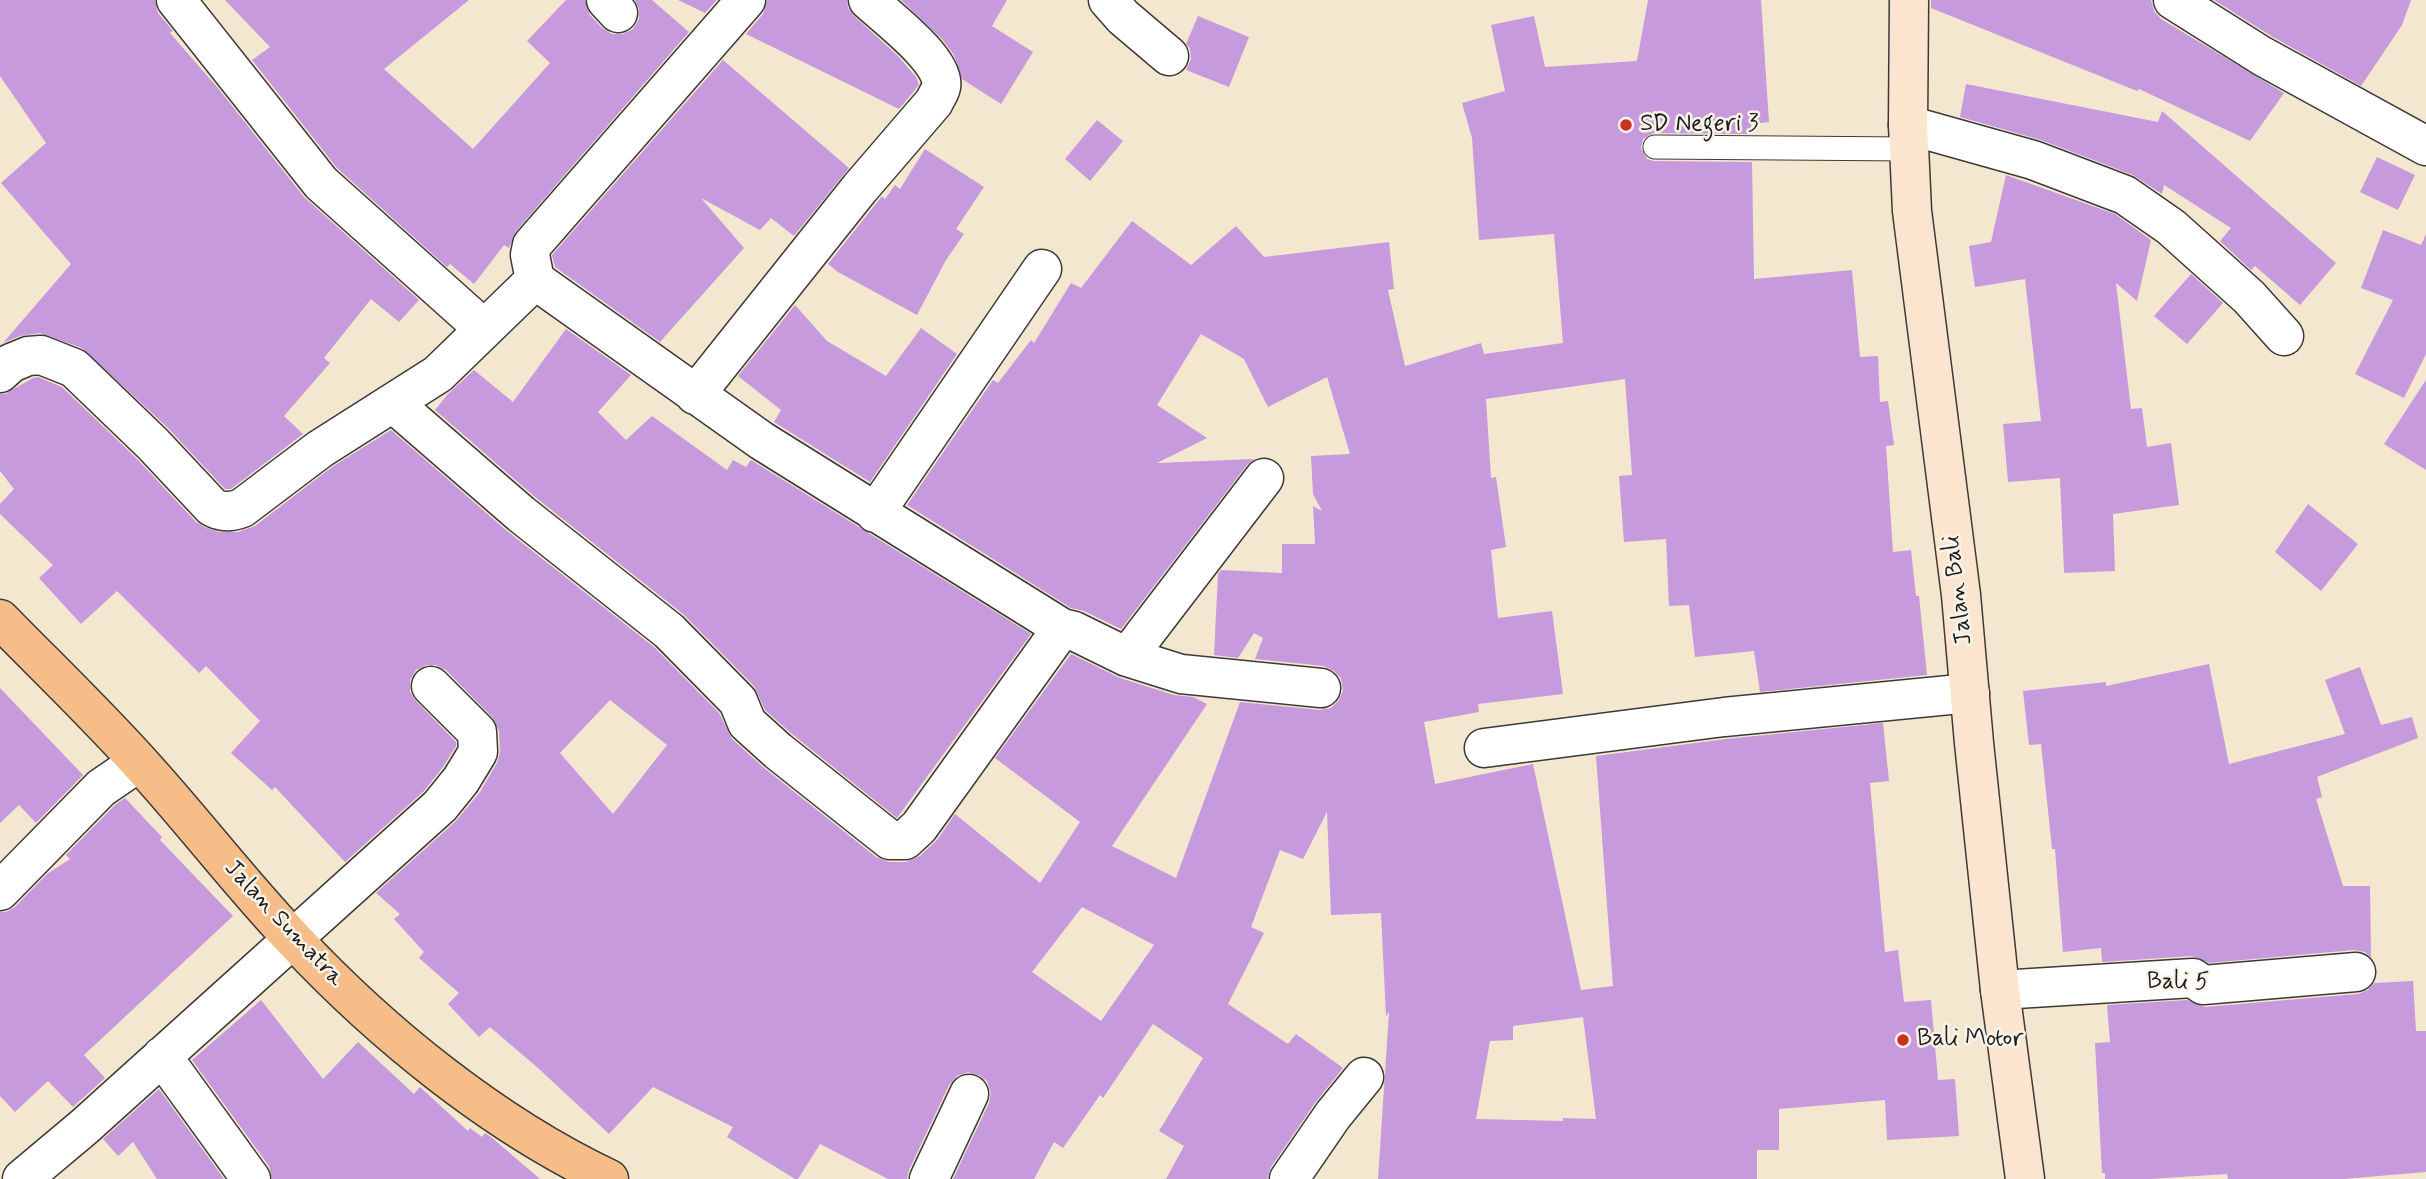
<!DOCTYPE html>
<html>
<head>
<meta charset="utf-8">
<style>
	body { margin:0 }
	canvas { display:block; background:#f3e7d0 }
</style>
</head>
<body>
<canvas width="2426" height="1179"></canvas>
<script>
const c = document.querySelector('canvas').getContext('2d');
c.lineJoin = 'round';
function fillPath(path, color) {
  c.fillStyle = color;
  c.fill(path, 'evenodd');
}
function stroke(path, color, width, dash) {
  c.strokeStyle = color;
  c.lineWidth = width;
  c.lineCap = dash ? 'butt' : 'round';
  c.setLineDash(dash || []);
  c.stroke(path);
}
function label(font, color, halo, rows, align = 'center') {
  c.font = font + ' Mynerve,sans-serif';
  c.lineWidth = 5;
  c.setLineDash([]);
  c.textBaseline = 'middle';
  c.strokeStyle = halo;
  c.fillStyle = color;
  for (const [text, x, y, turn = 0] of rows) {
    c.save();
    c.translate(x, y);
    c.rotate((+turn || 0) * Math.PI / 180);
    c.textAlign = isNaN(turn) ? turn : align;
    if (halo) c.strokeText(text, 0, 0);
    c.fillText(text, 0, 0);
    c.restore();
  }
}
fillPath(new Path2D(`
	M 0,0 L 155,0 L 158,13 L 173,31 L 170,33 L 217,87 L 304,197 L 419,300 L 399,322 L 371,299 L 324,358 L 330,363 L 284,416 L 303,434 L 231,489 L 225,489 L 168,428 L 82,348 L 40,333 L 20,336 L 3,343 L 71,264 L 1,183 L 46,143 L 0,76 Z
	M 225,0 L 469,0 L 384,69 L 473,149 L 550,63 L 527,41 L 566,0 L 585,0 L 590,15 L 602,28 L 612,34 L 623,34 L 633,29 L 639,19 L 639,9 L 635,0 L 652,0 L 689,32 L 516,231 L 509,248 L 504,245 L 474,284 L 450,264 L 447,267 L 337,168 L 252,60 L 270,47 Z
	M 678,0 L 717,0 L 705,13 Z
	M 767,0 L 847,0 L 848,8 L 854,16 L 898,56 L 916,77 L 919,84 L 915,90 L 899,109 L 746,34 L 763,14 Z
	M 901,0 L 1007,0 L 992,26 L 1033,52 L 1001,104 L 962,79 L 954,55 L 942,39 Z
	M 1648,0 L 1761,0 L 1769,122 L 1751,124 L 1751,134 L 1654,133 L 1643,139 L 1641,148 L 1647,159 L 1654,161 L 1752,162 L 1754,279 L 1852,270 L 1860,357 L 1878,356 L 1880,402 L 1888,401 L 1894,445 L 1886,446 L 1893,552 L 1911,550 L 1916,596 L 1919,596 L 1927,675 L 1760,692 L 1754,651 L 1695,657 L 1689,605 L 1669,606 L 1666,539 L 1624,542 L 1619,476 L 1632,475 L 1625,379 L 1486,399 L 1491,478 L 1496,477 L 1506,547 L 1491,550 L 1498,618 L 1552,611 L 1563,694 L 1478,704 L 1479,712 L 1424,722 L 1435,784 L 1533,764 L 1581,990 L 1613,986 L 1596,756 L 1726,739 L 1883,723 L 1889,781 L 1870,783 L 1885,952 L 1898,950 L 1904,1002 L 1931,1000 L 1938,1080 L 1955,1079 L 1959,1136 L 1887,1140 L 1885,1100 L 1779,1109 L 1779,1150 L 1757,1150 L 1757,1179 L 1378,1179 L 1389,1012 L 1386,1016 L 1381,913 L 1331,915 L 1327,812 L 1303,859 L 1280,850 L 1251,927 L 1264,933 L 1228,1004 L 1288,1044 L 1296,1034 L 1343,1068 L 1315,1103 L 1271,1167 L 1267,1179 L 1166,1179 L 1184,1146 L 1159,1131 L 1203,1058 L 1153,1024 L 1103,1098 L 1100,1095 L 1063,1148 L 1054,1142 L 1034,1179 L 953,1179 L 989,1103 L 991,1093 L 987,1081 L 979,1075 L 968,1072 L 957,1076 L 949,1085 L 909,1170 L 907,1179 L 888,1179 L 820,1144 L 798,1179 L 795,1179 L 727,1137 L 733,1127 L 653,1087 L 609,1134 L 538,1068 L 490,1027 L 479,1037 L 448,1004 L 459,993 L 419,958 L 424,952 L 394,919 L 400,914 L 376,893 L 455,822 L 480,792 L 497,763 L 500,752 L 499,731 L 492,717 L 446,670 L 436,665 L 426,665 L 416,670 L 410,680 L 410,692 L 416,701 L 456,742 L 456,746 L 443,767 L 424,791 L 345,862 L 275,787 L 272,790 L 231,753 L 260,721 L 206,666 L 199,673 L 117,591 L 81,624 L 39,578 L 53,565 L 0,514 L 0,504 L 14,489 L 0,471 L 0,394 L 5,394 L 33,378 L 38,377 L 62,387 L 137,459 L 196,522 L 206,528 L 219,532 L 238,532 L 255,526 L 332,467 L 391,430 L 507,531 L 654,647 L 719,713 L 732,739 L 763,767 L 876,857 L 889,862 L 906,862 L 920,856 L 937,840 L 955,814 L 1040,883 L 1080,822 L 995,758 L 1071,654 L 1120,678 L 1174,695 L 1193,697 L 1207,704 L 1112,846 L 1176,878 L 1240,702 L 1320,710 L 1331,708 L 1338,701 L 1343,691 L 1341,678 L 1334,671 L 1324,666 L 1255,659 L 1263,638 L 1254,633 L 1238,658 L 1214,655 L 1218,574 L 1221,570 L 1282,573 L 1282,544 L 1315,544 L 1313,506 L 1322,511 L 1313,494 L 1311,456 L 1350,454 L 1327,377 L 1268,407 L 1244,359 L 1201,334 L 1157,405 L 1207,438 L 1157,463 L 1254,459 L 1247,465 L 1121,629 L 1084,611 L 1071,608 L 907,505 L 993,380 L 998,383 L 1031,340 L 1034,343 L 1071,283 L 1081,288 L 1132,221 L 1191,265 L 1236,226 L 1264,257 L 1389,242 L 1394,289 L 1388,290 L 1405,366 L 1481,343 L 1484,354 L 1563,343 L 1554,234 L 1479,240 L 1472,138 L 1462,103 L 1505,91 L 1491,25 L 1534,16 L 1545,67 L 1637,61 ZM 610,700 L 667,745 L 613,814 L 560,753 ZM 1082,907 L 1154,945 L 1101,1021 L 1032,972 ZM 1583,1017 L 1596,1119 L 1563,1118 L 1563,1121 L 1476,1119 L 1490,1041 L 1513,1040 L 1513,1026 Z
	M 1931,0 L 2151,0 L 2154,11 L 2161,19 L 2284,93 L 2250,141 L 2139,89 L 2137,91 L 1931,8 Z
	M 2214,0 L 2411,0 L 2402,25 L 2361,86 L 2273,37 Z
	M 1198,16 L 1249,37 L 1229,87 L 1186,70 L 1191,59 L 1190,49 L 1186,44 Z
	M 723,60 L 849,168 L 794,236 L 771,218 L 760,230 L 701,198 L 744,248 L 660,342 L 555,267 L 552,255 Z
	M 1966,84 L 2158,122 L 2162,111 L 2336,263 L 2300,305 L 2255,266 L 2251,270 L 2220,241 L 2231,228 L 2164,185 L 2162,194 L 2133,175 L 2041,140 L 1960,117 Z
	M 1097,120 L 1123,141 L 1090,181 L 1065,159 Z
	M 925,149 L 984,187 L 956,229 L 964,234 L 946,260 L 917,315 L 838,272 L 828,264 L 882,196 L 885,199 L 895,185 L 900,189 Z
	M 2377,157 L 2415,175 L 2398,210 L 2360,192 Z
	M 2006,175 L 2115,214 L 2151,240 L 2137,301 L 2116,283 L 2131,409 L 2142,408 L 2147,447 L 2171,443 L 2179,505 L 2113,514 L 2115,571 L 2064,573 L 2060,478 L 2008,482 L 2003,424 L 2041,421 L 2025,279 L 1975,287 L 1969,246 L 1991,242 Z
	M 2383,230 L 2421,245 L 2426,234 L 2426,354 L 2404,398 L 2355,374 L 2393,300 L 2361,288 Z
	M 2191,274 L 2223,303 L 2187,344 L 2154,316 Z
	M 795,305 L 827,341 L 886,376 L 921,328 L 957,354 L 870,482 L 774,422 L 781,410 L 738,376 Z
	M 566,329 L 631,375 L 598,412 L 626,440 L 652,416 L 727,470 L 733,460 L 746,467 L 751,460 L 1031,634 L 897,818 L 792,734 L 765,710 L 754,686 L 683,614 L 535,497 L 435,410 L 448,394 L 474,370 L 513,402 Z
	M 2426,380 L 2426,470 L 2384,444 Z
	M 2308,504 L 2358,544 L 2321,591 L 2275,552 Z
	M 2209,664 L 2229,764 L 2345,734 L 2325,680 L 2360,667 L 2381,725 L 2412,717 L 2418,738 L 2317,777 L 2322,797 L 2316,799 L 2343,886 L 2370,886 L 2371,957 L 2365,952 L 2354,950 L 2209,963 L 2192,956 L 2102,962 L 2101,948 L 2063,952 L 2055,849 L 2052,849 L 2041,744 L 2029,745 L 2023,691 L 2106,682 L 2106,686 Z
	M 0,688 L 83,775 L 36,823 L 19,805 L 0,823 Z
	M 125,798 L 162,837 L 160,840 L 233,916 L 84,1055 L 105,1078 L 73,1107 L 48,1081 L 15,1112 L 0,1096 L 0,912 L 6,912 L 15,907 L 47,874 L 70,859 L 66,855 L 115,805 Z
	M 2413,981 L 2416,1031 L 2426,1031 L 2426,1172 L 2343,1179 L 2228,1179 L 2227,1174 L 2150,1179 L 2105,1179 L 2105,1173 L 2102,1173 L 2095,1043 L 2110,1042 L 2107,1005 L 2187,1000 L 2205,1007 L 2358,994 L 2368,990 L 2374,983 Z
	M 261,1000 L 323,1079 L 358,1042 L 414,1094 L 420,1087 L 468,1131 L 470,1128 L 482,1137 L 485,1133 L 491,1137 L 540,1179 L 272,1179 L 269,1166 L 192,1060 Z
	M 159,1089 L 224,1179 L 157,1179 L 133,1142 L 118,1156 L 103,1139 Z`), '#c69add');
const lane = new Path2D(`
	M 1655,147 L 1909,149`);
const street = new Path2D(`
	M 176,0 L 321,183 L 483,328
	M 606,0 L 618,13
	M 1108,0 L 1123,17 L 1169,56
	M 2173,0 L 2262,56 L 2426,146
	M 1908,125 L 2033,160 L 2125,195 L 2171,227 L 2249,297 L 2284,336
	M 535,280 L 530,255 L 532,245 L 746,0
	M 0,373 L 11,363 L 28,356 L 41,355 L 74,368 L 153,444 L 212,507 C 222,513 232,512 242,508 L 320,449 L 438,374 L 535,280 L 762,441 L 1062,628 L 1074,631 L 1127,657 L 1181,674 L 1321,688
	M 695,395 L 860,188 L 934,102 C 936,97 940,92 941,87 C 947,62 885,16 868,0
	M 393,403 L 521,514 L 669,631 L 738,701 L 747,723 L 778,751 L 890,840 L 905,840 L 919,827 L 1062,628
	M 875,513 L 1042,269
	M 1127,657 L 1264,478
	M 1484,748 L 1724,717 L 1970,693
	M 0,891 L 101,788 L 139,762
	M 2000,990 L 2193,978 L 2203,985 L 2356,972
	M 162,1056 L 251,1179
	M 22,1179 L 84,1127 L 440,806 L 461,780 L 478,752 L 477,732 L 431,686
	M 929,1179 L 969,1094
	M 1289,1179 L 1333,1115 L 1364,1077`);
const secondary = new Path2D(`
	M 1909,0 L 1908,125 L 1912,211 L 1961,595 L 1974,743 L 2000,990 L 2025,1179`);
const primary = new Path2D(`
	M 0,619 C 47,667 96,714 141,764 C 193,821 240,883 294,940 C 381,1033 493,1124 609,1179`);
stroke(lane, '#3c3a37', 25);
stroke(street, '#3c3a37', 41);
stroke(secondary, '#3c3a37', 41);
stroke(primary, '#3c3a37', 41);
stroke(lane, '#fff', 23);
stroke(street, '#fff', 38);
stroke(secondary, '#fce5cf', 38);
stroke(primary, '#f7bd88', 38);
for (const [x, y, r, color] of [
	[1626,125,7,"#c8321e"],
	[1903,1040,7,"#c8321e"]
]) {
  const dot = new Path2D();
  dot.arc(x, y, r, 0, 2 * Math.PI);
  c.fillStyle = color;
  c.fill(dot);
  stroke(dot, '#f7f3e8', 2.5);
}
label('24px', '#1c1c1c', '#f7f3e8', [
	["SD Negeri 3",1640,125],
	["Bali Motor",1917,1040]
], 'left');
label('24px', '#1c1c1c', '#f7f3e8', [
	["Jalan Bali",1959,590,-97],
	["Jalan Sumatra",283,924,47],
	["Bali 5",2178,983,1]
]);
</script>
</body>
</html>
